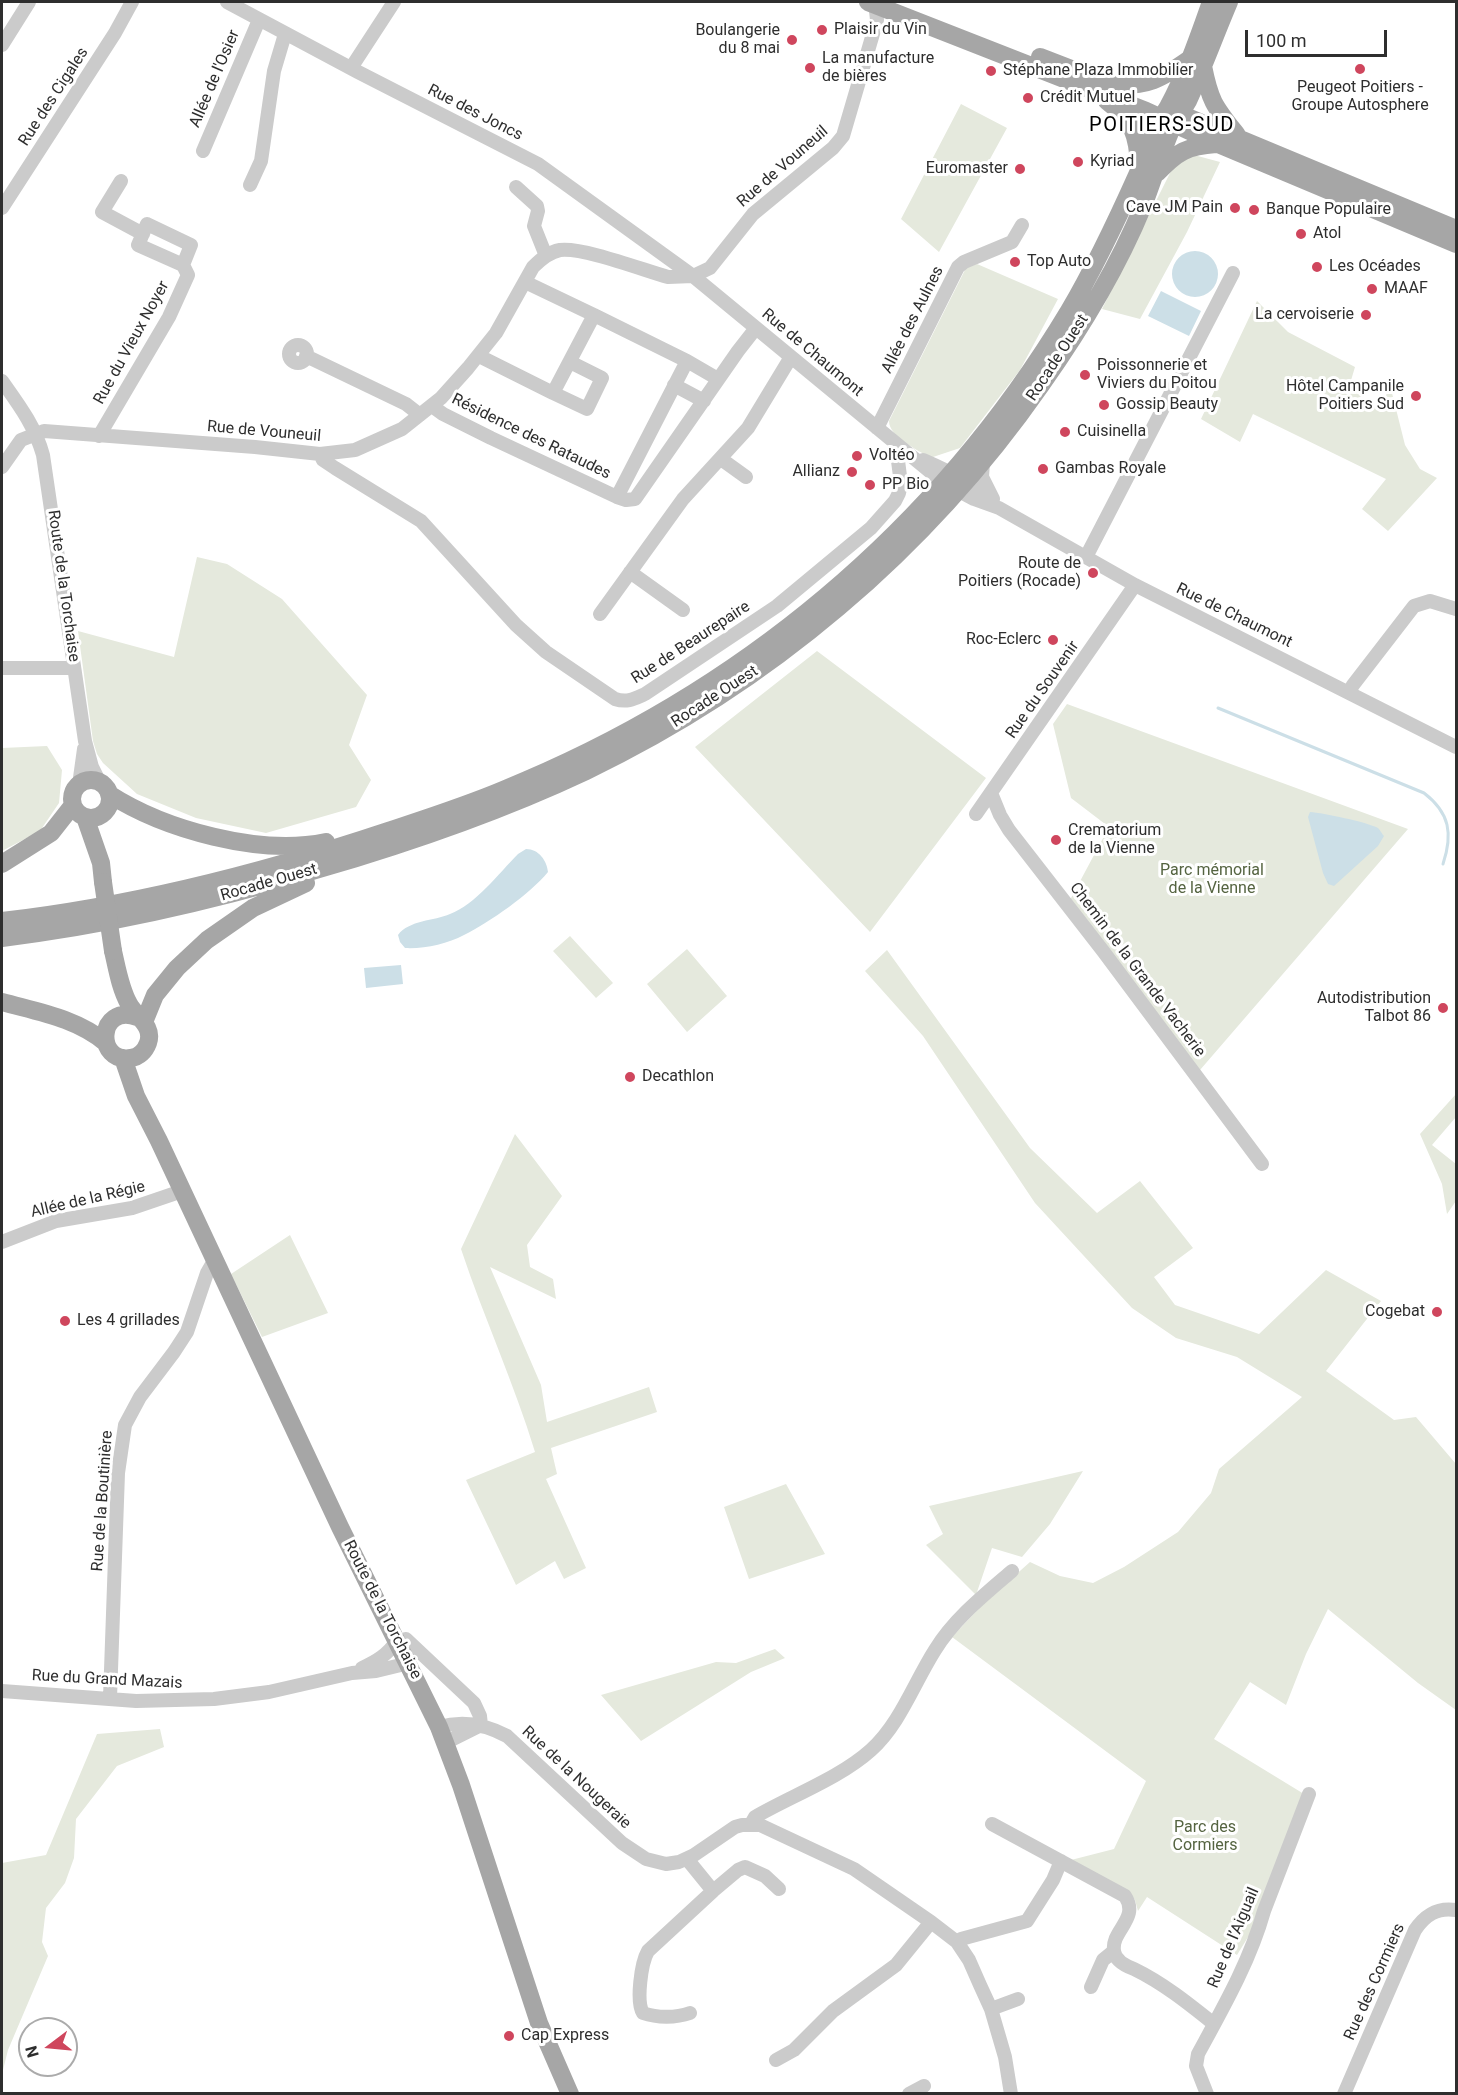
<!DOCTYPE html>
<html>
<head>
<meta charset="utf-8">
<style>
	body { margin:0 }
	#map { position:relative; width:1458px; height:2095px; overflow:hidden; background:#fff; font-family:Roboto,sans-serif }
	canvas { display:block }
	.frame { position:absolute; inset:0; border:3px solid #2e2e2e; pointer-events:none }
	.north { position:absolute; left:18px; top:2017px; width:60px; height:60px; box-sizing:border-box; background:#fff; border:2px solid #ababab; border-radius:50%; rotate:254deg; font-size:16px; font-weight:700; line-height:24px; text-align:center; color:#2e2e2e }
	.north::after { content:''; display:block; margin:auto; width:21px; height:27px; background:#cf465d; clip-path:polygon(50% 0,100% 100%,50% 72%,0 100%) }
	.scale { position:absolute; left:1245px; top:30px; width:142px; height:27px; box-sizing:border-box; border:3px solid #2e2e2e; border-top:0; padding-left:8px; font-size:18px; line-height:21px; white-space:nowrap; color:#2e2e2e; -webkit-text-stroke:4px #fff; paint-order:stroke }
</style>
</head>
<body>
<div id="map">
<canvas width="1458" height="2095"></canvas>
<div class="frame"></div>
<div class="north">N</div>
<div class="scale">100 m</div>
</div>
<script>
const c = document.querySelector('canvas').getContext('2d');
c.lineJoin = 'round';
function fillPath(path, color) {
  c.fillStyle = color;
  c.fill(path, 'evenodd');
}
function stroke(path, color, width, dash) {
  c.strokeStyle = color;
  c.lineWidth = width;
  c.lineCap = dash ? 'butt' : 'round';
  c.setLineDash(dash || []);
  c.stroke(path);
}
function label(font, color, halo, rows, align = 'center') {
  c.font = font + ' Roboto,sans-serif';
  c.lineWidth = 6;
  c.setLineDash([]);
  c.textBaseline = 'middle';
  c.strokeStyle = halo;
  c.fillStyle = color;
  for (const [text, x, y, turn = 0] of rows) {
    c.save();
    c.translate(x, y);
    c.rotate((+turn || 0) * Math.PI / 180);
    c.textAlign = isNaN(turn) ? turn : align;
    if (halo) c.strokeText(text, 0, 0);
    c.fillText(text, 0, 0);
    c.restore();
  }
}
fillPath(new Path2D(`
	M 961,104 L 1007,128 L 939,252 L 901,219 Z
	M 1194,155 L 1220,162 L 1187,232 L 1140,319 L 1102,309 L 1173,167 Z
	M 977,264 L 1058,299 L 1020,370 L 960,448 L 930,458 C 917,449 889,437 889,421 L 966,268 Z
	M 1257,301 L 1288,332 L 1355,367 L 1349,387 L 1380,411 L 1390,385 L 1405,445 L 1420,469 L 1437,478 L 1388,531 L 1362,509 L 1386,479 L 1253,414 L 1240,442 L 1201,419 Z
	M 197,557 L 227,564 L 282,599 L 367,695 L 349,745 L 371,780 L 356,807 L 266,833 L 196,818 L 137,794 L 103,763 L 97,754 L 93,741 L 78,631 L 174,657 Z
	M 817,651 L 986,778 L 870,932 L 695,747 Z
	M 1067,704 L 1408,829 L 1200,1070 L 1070,900 L 1109,827 L 1071,798 L 1053,724 Z
	M 47,746 L 62,770 L 59,803 L 40,831 L 2,851 L 2,748 Z
	M 570,936 L 613,983 L 596,998 L 553,951 Z
	M 687,949 L 727,996 L 687,1032 L 647,984 Z
	M 887,950 L 1030,1148 L 1097,1213 L 1140,1181 L 1193,1248 L 1154,1277 L 1175,1305 L 1259,1334 L 1326,1270 L 1381,1301 L 1326,1371 L 1394,1420 L 1416,1417 L 1456,1464 L 1456,1710 L 1418,1683 L 1328,1609 L 1306,1654 L 1286,1705 L 1250,1682 L 1214,1739 L 1304,1794 L 1253,1929 L 1237,1955 L 1147,1897 L 1138,1911 L 1135,1900 L 1127,1891 L 1071,1860 L 1114,1849 L 1146,1781 L 952,1637 L 984,1603 L 1030,1562 L 1060,1576 L 1093,1583 L 1124,1567 L 1178,1532 L 1211,1493 L 1219,1469 L 1302,1397 L 1237,1357 L 1176,1338 L 1132,1308 L 1035,1203 L 923,1036 L 865,971 Z
	M 1456,1094 L 1456,1117 L 1432,1145 L 1456,1164 L 1456,1201 L 1447,1214 L 1442,1184 L 1420,1134 Z
	M 515,1134 L 562,1196 L 527,1245 L 530,1267 L 553,1279 L 556,1299 L 490,1267 L 541,1385 L 547,1422 L 649,1387 L 657,1412 L 551,1448 L 557,1474 L 546,1479 L 586,1568 L 564,1579 L 555,1561 L 516,1585 L 466,1480 L 535,1452 C 514,1383 484,1318 461,1249 Z
	M 290,1235 L 328,1313 L 262,1337 L 231,1274 Z
	M 1083,1471 L 1050,1524 L 1022,1557 L 992,1548 L 976,1595 L 926,1545 L 943,1534 L 929,1506 Z
	M 786,1484 L 825,1554 L 749,1579 L 724,1507 Z
	M 775,1649 L 785,1658 L 751,1672 L 641,1741 L 601,1695 L 716,1662 L 736,1663 Z
	M 160,1729 L 164,1747 L 117,1766 L 76,1819 L 74,1858 L 65,1883 L 46,1908 L 42,1942 L 48,1956 L 8,2050 L 2,2074 L 2,1863 L 46,1855 L 97,1734 Z`), '#e5e9dd');
fillPath(new Path2D(`
	M1172 274a23 23 0 1 1 46 0a23 23 0 1 1-46 0Z
	M 1161,291 L 1201,311 L 1189,336 L 1148,316 Z
	M 1310,812 C 1323,813 1367,822 1378,828 C 1380,830 1382,834 1384,836 L 1378,846 L 1334,886 L 1328,884 L 1323,873 L 1308,817 Z
	M 526,849 C 539,849 547,861 548,872 C 530,894 490,922 464,935 C 447,944 424,949 405,948 L 400,942 L 398,935 C 409,920 434,921 450,914 C 475,905 499,873 518,854 Z
	M 401,965 L 403,984 L 366,988 L 364,968 Z`), '#ccdfe7');
stroke(new Path2D(`
	M 1218,708 L 1424,793 C 1450,813 1453,834 1443,864`), '#ccdfe7', 3);
stroke(new Path2D(`
	M 227,2 L 358,72 L 538,164 L 693,276 L 944,483 L 974,499 L 999,508 L 1135,585 L 1456,747
	M 2,45 L 29,2
	M 351,68 L 394,2
	M 203,151 L 259,20
	M 121,181 L 102,212 L 143,234
	M 250,185 L 261,161 L 274,71 L 285,34
	M 516,187 L 537,206 L 538,211 L 534,226 L 546,256
	M 2,208 L 115,33 L 132,2
	M 594,315 L 687,361 L 617,497 L 626,500 L 635,499 L 738,351 L 756,328
	M289 354a9 9 0 1 1 18 0a9 9 0 1 1-18 0Z
	M 306,356 L 406,404 L 420,415
	M 479,356 L 553,393 L 594,315 L 525,282
	M 687,361 L 718,379
	M 2,381 C 19,405 35,426 43,455 L 85,741 L 92,767 L 100,783
	M 674,385 L 704,401
	M 553,393 L 587,409 L 602,378 L 570,362
	M 432,406 L 443,414 L 491,438 L 617,497
	M 877,428 L 958,267 L 964,262 L 1012,242 L 1022,225
	M 99,436 L 169,317 L 188,275 L 183,265 L 138,245 L 147,224 L 191,245 L 183,265
	M 320,454 L 323,460 L 335,468 L 421,521 L 516,625 L 546,652 L 615,699 C 627,703 634,699 645,694 L 777,606 L 871,528 L 895,501 L 899,493 L 901,484 L 897,453 L 899,447
	M 721,459 L 746,477
	M 923,460 C 948,471 973,483 993,502
	M 983,462 L 982,477 L 993,499
	M 2,467 L 21,440 L 44,431 L 255,447 L 320,454 L 355,450 L 402,429 L 441,398 L 468,368 L 496,333 L 533,267 C 541,259 549,252 560,250 C 583,247 643,270 668,277 L 693,276 L 710,268 L 753,214 L 833,148 L 843,136 L 877,20 L 875,2
	M 1086,557 L 1233,273
	M 630,572 L 683,610
	M 600,614 L 683,499 L 748,428 L 791,357
	M 2,668 L 70,668 L 74,666
	M 1349,692 L 1353,685 L 1414,606 L 1430,601 L 1456,609
	M 79,785 L 84,749
	M 991,793 L 1000,815 L 1009,830 L 1103,951 L 1262,1164
	M 976,814 L 1135,585
	M 2,1242 L 56,1221 L 132,1208 L 182,1191
	M 406,1639 L 474,1703 L 480,1716 L 481,1725
	M 362,1668 C 377,1661 387,1655 397,1641
	M 2,1691 L 136,1701 L 214,1699 L 269,1692 L 352,1673 L 376,1671 L 409,1663
	M 110,1698 L 118,1473 L 125,1425 L 140,1397 L 174,1352 L 187,1332 L 207,1273 L 215,1259
	M 439,1727 C 463,1720 485,1724 507,1736 L 622,1843 L 646,1859 L 666,1864 L 679,1862 L 694,1855 L 735,1827 L 742,1825 L 760,1825 L 854,1869 L 931,1922 L 957,1942 L 969,1960 L 980,1985 L 991,2009 L 1005,2057 L 1011,2094
	M 445,1743 L 479,1726
	M 751,1824 L 755,1817 C 791,1796 840,1778 871,1750 C 900,1724 914,1683 935,1650 C 954,1619 984,1595 1012,1571
	M 992,1824 L 1125,1896 C 1140,1919 1111,1930 1114,1951 C 1115,1961 1126,1966 1134,1969 C 1163,1983 1189,2004 1214,2024
	M 687,1859 L 713,1891 L 648,1951 C 641,1963 636,2002 643,2013 C 657,2018 676,2018 690,2013
	M 713,1891 L 738,1870 L 745,1867 L 765,1876 L 779,1889
	M 957,1942 L 961,1939 L 1027,1921 L 1053,1880 L 1061,1861
	M 1091,1987 L 1103,1960 L 1114,1951
	M 991,2009 L 1018,1999
	M 776,2060 L 794,2050 L 833,2011 L 896,1965 L 931,1922
	M 909,2094 L 924,2086
	M 1207,2094 L 1196,2066 L 1198,2054 C 1223,2008 1250,1961 1264,1911 L 1309,1794
	M 1344,2094 L 1415,1930 C 1425,1915 1437,1907 1456,1910`), '#cbcbcb', 14);
stroke(new Path2D(`
	M 868,2 L 1146,111 L 1218,144 L 1456,244
	M 1040,57 L 1115,86
	M 1203,66 C 1210,102 1215,107 1237,135
	M 1113,85 C 1147,87 1161,79 1188,60
	M 1107,101 C 1133,121 1138,135 1139,167
	M 1185,116 L 1456,229
	M 1157,173 C 1177,152 1187,146 1216,144
	M72 799a19 19 0 1 1 38 0a19 19 0 1 1-38 0Z
	M 109,794 C 165,830 260,856 326,842
	M 85,817 L 101,863 L 103,882
	M 2,864 L 51,833 L 73,805
	M 2,921 C 133,906 262,873 388,831 C 427,818 465,806 503,790 C 740,694 937,531 1069,311 C 1095,267 1117,220 1138,173 C 1146,156 1151,137 1160,120 C 1163,113 1164,114 1168,107 C 1186,74 1199,36 1211,2
	M 2,938 C 108,925 213,901 316,870 C 409,843 499,812 586,771 C 768,684 926,550 1041,385 C 1080,330 1117,269 1143,206 C 1154,178 1162,149 1175,121 C 1178,113 1184,109 1188,101 C 1203,68 1215,35 1229,2
	M 113,951 C 117,968 120,988 129,1004 C 136,1017 154,1026 148,1043 C 145,1051 139,1057 131,1058 C 95,1064 97,1003 137,1017
	M 2,1002 C 38,1012 76,1018 106,1043
	M 144,1022 L 155,995 L 177,968 L 207,940 L 253,908 L 306,883
	M 123,1058 L 136,1096 L 159,1141 L 340,1527 L 439,1727 L 461,1785 L 539,2023 L 570,2094`), '#a6a6a6', 18);
stroke(new Path2D(`
	M 103,882 L 113,951`), '#a6a6a6', 18);
for (const [x, y, r, color] of [
	[822,30,6,"#cf465d"],
	[792,40,6,"#cf465d"],
	[810,68,6,"#cf465d"],
	[1360,69,6,"#cf465d"],
	[991,71,6,"#cf465d"],
	[1028,98,6,"#cf465d"],
	[1078,162,6,"#cf465d"],
	[1020,169,6,"#cf465d"],
	[1235,208,6,"#cf465d"],
	[1254,210,6,"#cf465d"],
	[1301,234,6,"#cf465d"],
	[1015,262,6,"#cf465d"],
	[1317,267,6,"#cf465d"],
	[1372,289,6,"#cf465d"],
	[1366,315,6,"#cf465d"],
	[1085,375,6,"#cf465d"],
	[1416,396,6,"#cf465d"],
	[1104,405,6,"#cf465d"],
	[1065,432,6,"#cf465d"],
	[857,456,6,"#cf465d"],
	[1043,469,6,"#cf465d"],
	[852,472,6,"#cf465d"],
	[870,485,6,"#cf465d"],
	[1093,573,6,"#cf465d"],
	[1053,640,6,"#cf465d"],
	[1056,840,6,"#cf465d"],
	[1443,1008,6,"#cf465d"],
	[630,1077,6,"#cf465d"],
	[1437,1312,6,"#cf465d"],
	[65,1321,6,"#cf465d"],
	[509,2036,6,"#cf465d"]
]) {
  const dot = new Path2D();
  dot.arc(x, y, r, 0, 2 * Math.PI);
  c.fillStyle = color;
  c.fill(dot);
  stroke(dot, '#fff', 2);
}
label('16px', '#2e2e2e', '#fff', [
	["Plaisir du Vin",834,30],
	["Boulangerie",780,31,"right"],
	["du 8 mai",780,49,"right"],
	["La manufacture",822,59],
	["de bières",822,77],
	["Stéphane Plaza Immobilier",1003,71],
	["Peugeot Poitiers -",1360,88,"center"],
	["Groupe Autosphere",1360,106,"center"],
	["Crédit Mutuel",1040,98],
	["Kyriad",1090,162],
	["Euromaster",1008,169,"right"],
	["Cave JM Pain",1223,208,"right"],
	["Banque Populaire",1266,210],
	["Atol",1313,234],
	["Top Auto",1027,262],
	["Les Océades",1329,267],
	["MAAF",1384,289],
	["La cervoiserie",1354,315,"right"],
	["Poissonnerie et",1097,366],
	["Viviers du Poitou",1097,384],
	["Hôtel Campanile",1404,387,"right"],
	["Poitiers Sud",1404,405,"right"],
	["Gossip Beauty",1116,405],
	["Cuisinella",1077,432],
	["Voltéo",869,456],
	["Gambas Royale",1055,469],
	["Allianz",840,472,"right"],
	["PP Bio",882,485],
	["Route de",1081,564,"right"],
	["Poitiers (Rocade)",1081,582,"right"],
	["Roc-Eclerc",1041,640,"right"],
	["Crematorium",1068,831],
	["de la Vienne",1068,849],
	["Autodistribution",1431,999,"right"],
	["Talbot 86",1431,1017,"right"],
	["Decathlon",642,1077],
	["Cogebat",1425,1312,"right"],
	["Les 4 grillades",77,1321],
	["Cap Express",521,2036]
], 'left');
label('16px', '#2e2e2e', '#fff', [
	["Allée de l'Osier",215,79,-67],
	["Rue des Cigales",54,97,-57],
	["Rue des Joncs",475,113,27],
	["Rue de Vouneuil",783,167,-41],
	["Allée des Aulnes",913,320,-63],
	["Rue du Vieux Noyer",132,343,-61],
	["Rue de Chaumont",812,353,40],
	["Rocade Ouest",1058,358,-57],
	["Rue de Vouneuil",264,432,5],
	["Résidence des Rataudes",531,437,26],
	["Route de la Torchaise",63,586,82],
	["Rue de Chaumont",1234,616,26],
	["Rue de Beaurepaire",691,643,-33],
	["Rue du Souvenir",1043,690,-55],
	["Rocade Ouest",715,697,-33],
	["Rocade Ouest",269,883,-16],
	["Chemin de la Grande Vacherie",1137,970,53],
	["Allée de la Régie",88,1200,-13],
	["Rue de la Boutinière",103,1501,-86],
	["Route de la Torchaise",382,1610,63],
	["Rue du Grand Mazais",107,1680,3],
	["Rue de la Nougeraie",576,1778,43],
	["Rue de l’Aiguail",1234,1938,-67],
	["Rue des Cormiers",1375,1982,-66]
]);
label('16px', '#556441', '#fff', [
	["Parc mémorial",1212,871],
	["de la Vienne",1212,889],
	["Parc des",1205,1828],
	["Cormiers",1205,1846]
]);
c.letterSpacing = '1.5px';
label('20px', '#000', '#fff', [
	["POITIERS-SUD",1162,126]
]);
c.letterSpacing = '0px';
</script>
</body>
</html>
